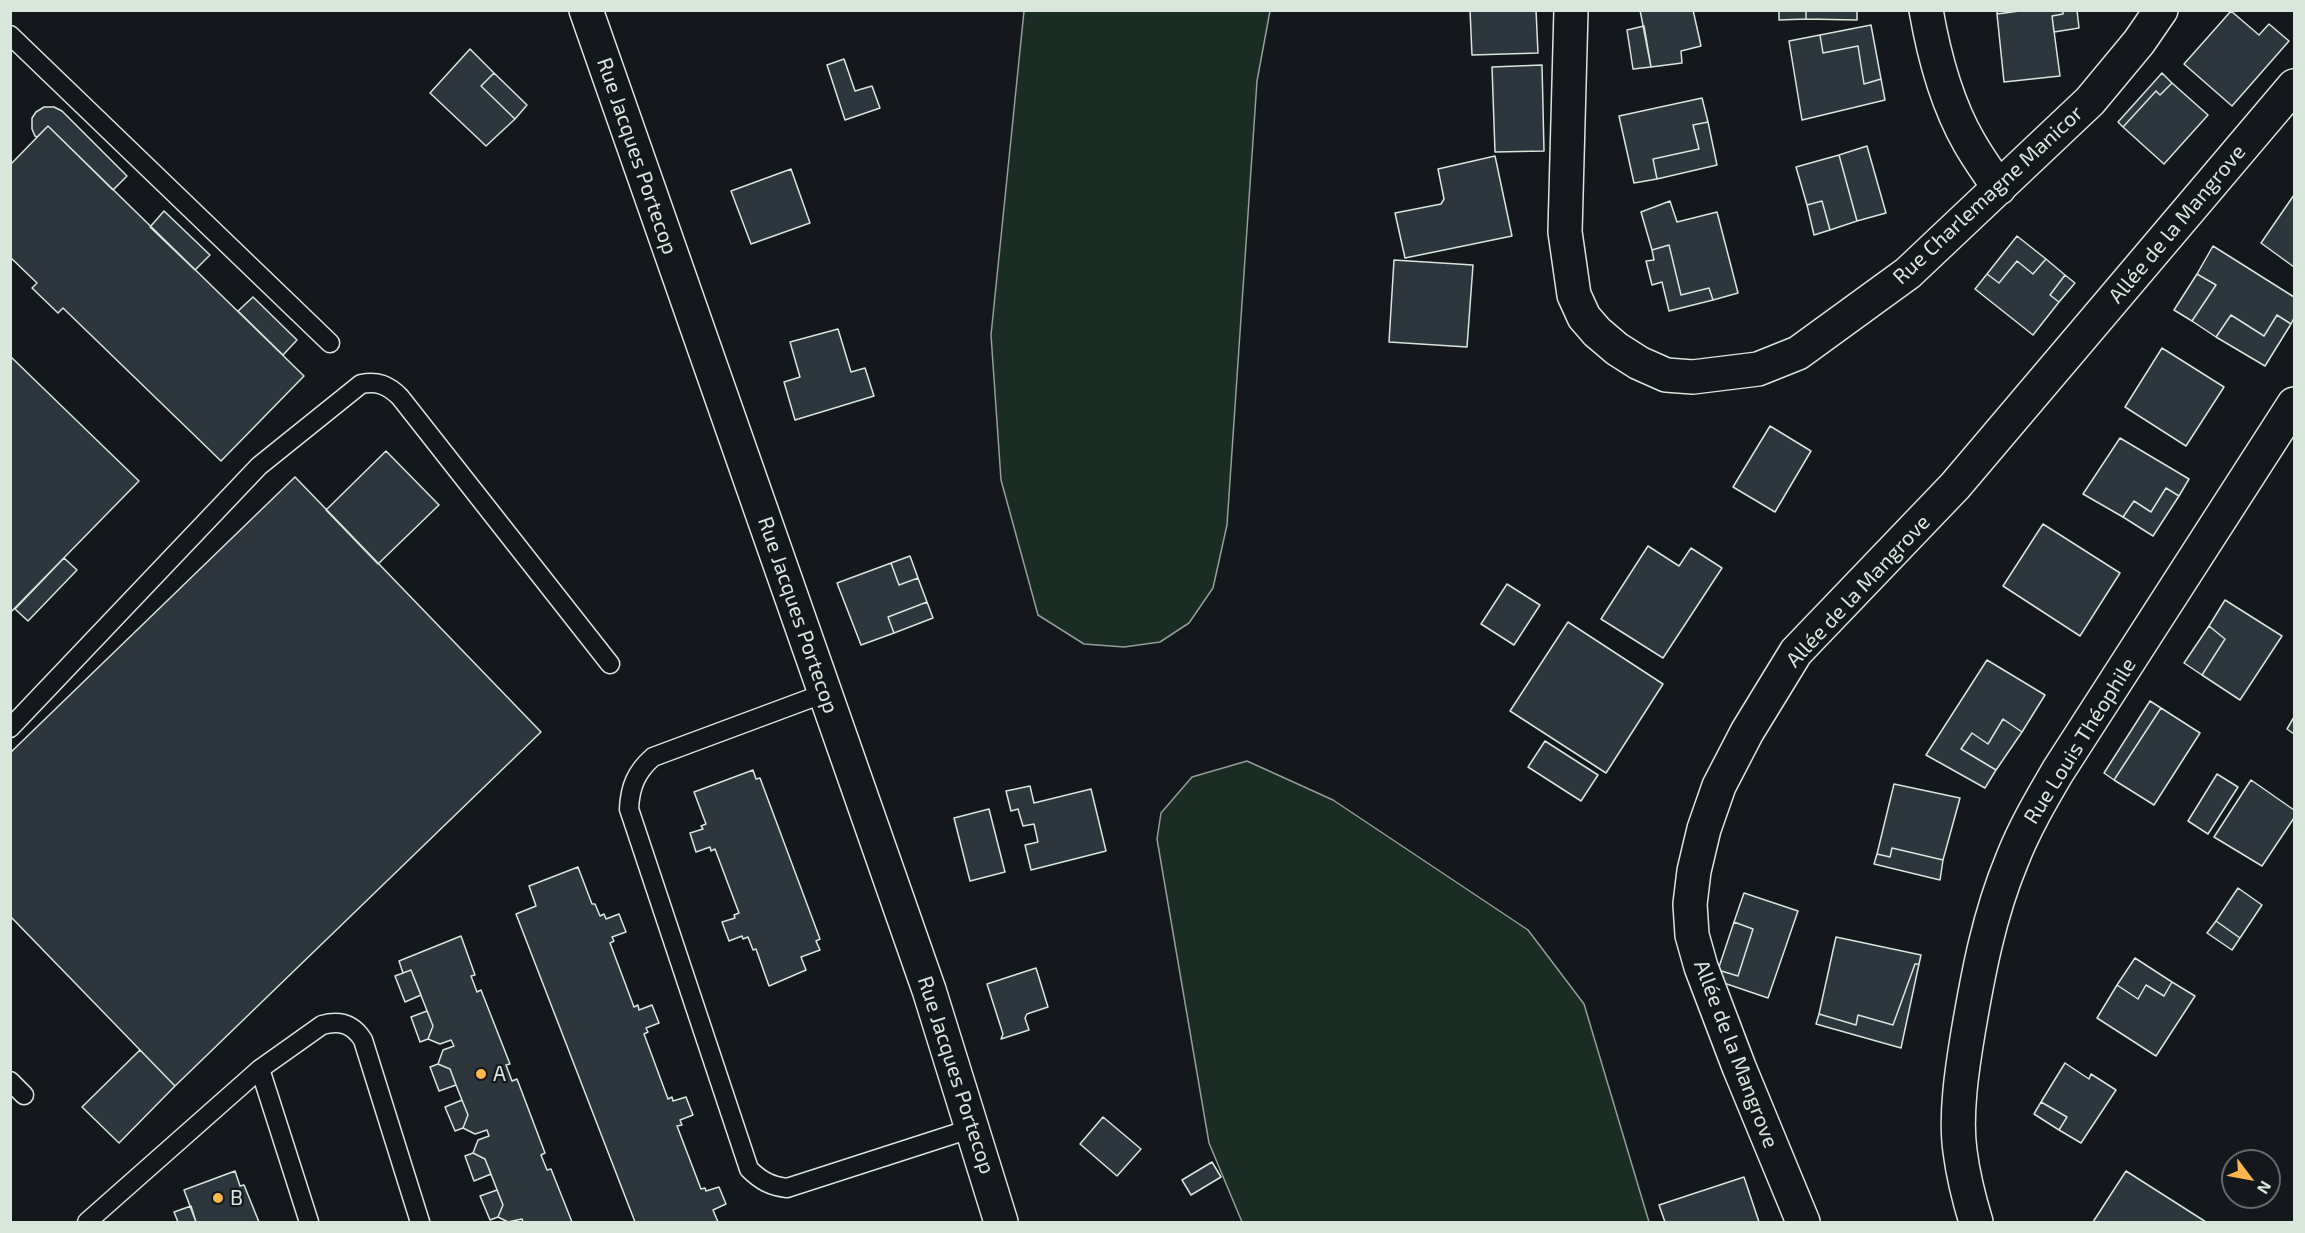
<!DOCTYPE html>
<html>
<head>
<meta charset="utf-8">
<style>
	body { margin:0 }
	#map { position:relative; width:2305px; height:1233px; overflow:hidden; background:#14181c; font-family:"Exo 2",sans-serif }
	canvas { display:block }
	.frame { position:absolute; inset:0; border:12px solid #d8e6dc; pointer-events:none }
	.north { position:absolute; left:2221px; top:1149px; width:60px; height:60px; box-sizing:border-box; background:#14181c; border:2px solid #626a69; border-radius:50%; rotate:122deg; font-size:16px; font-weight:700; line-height:24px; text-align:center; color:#d8e6dc }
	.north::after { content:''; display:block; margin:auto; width:21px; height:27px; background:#ffb74d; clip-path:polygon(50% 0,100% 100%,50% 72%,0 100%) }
</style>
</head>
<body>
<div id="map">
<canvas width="2305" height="1233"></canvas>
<div class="frame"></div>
<div class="north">N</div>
</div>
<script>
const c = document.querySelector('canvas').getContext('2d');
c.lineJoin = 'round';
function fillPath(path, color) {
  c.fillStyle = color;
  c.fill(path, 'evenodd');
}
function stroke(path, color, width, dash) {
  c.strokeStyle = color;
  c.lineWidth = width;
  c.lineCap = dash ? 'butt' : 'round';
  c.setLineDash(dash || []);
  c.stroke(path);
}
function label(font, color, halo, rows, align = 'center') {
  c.font = font + ' "Exo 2",sans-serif';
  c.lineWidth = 4.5;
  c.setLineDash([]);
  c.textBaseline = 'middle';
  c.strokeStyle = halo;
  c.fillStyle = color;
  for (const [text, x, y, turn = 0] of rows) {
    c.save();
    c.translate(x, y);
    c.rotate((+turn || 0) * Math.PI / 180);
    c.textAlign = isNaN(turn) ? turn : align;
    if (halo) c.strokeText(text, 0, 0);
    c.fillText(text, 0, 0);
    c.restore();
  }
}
const green = new Path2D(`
	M 1024,11 L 1270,11 L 1257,81 L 1227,525 L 1213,588 L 1189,623 L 1160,642 L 1124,647 L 1084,644 L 1038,615 L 1001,480 L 991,335 Z
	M 1247,761 L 1333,800 L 1528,930 L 1584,1004 L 1649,1222 L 1242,1222 L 1209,1143 L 1157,839 L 1161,813 L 1192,777 Z`);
fillPath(green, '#1a2d24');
stroke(green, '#939e99', 1.5);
const building = new Path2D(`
	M 1470,10 L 1536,10 L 1538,53 L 1472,55 Z
	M 1640,10 L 1693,10 L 1701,46 L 1681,51 L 1682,63 L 1651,67 Z
	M 1779,10 L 1806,10 L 1806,19 L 1779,20 Z
	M 1806,10 L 1857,10 L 1857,20 L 1806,19 Z
	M 1997,10 L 2027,10 L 1997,14 Z
	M 2027,10 L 2063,10 L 2063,14 L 2052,16 L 2060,76 L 2004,82 L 1997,14 Z
	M 2063,10 L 2077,10 L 2079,28 L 2054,32 L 2052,16 L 2063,14 Z
	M 2231,11 L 2259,35 L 2269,24 L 2289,41 L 2232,106 L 2184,64 Z
	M 1871,25 L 1881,79 L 1864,84 L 1858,46 L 1823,53 L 1820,35 Z
	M 1644,26 L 1651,67 L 1633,69 L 1627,30 Z
	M 1820,35 L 1823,53 L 1858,46 L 1864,84 L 1881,79 L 1885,100 L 1802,120 L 1789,41 Z
	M 470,49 L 494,73 L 481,86 L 515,119 L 486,146 L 430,93 Z
	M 844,59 L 855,91 L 872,86 L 880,108 L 845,120 L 827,65 Z
	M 1542,65 L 1544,151 L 1495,152 L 1492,67 Z
	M 494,73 L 527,105 L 515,119 L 481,86 Z
	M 2162,73 L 2172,83 L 2160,95 L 2156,91 L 2123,127 L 2118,122 Z
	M 2172,83 L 2208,115 L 2164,164 L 2123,127 L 2156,91 L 2160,95 Z
	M 1702,98 L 1708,122 L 1693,125 L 1699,149 L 1653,159 L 1657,179 L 1634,183 L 1619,116 Z
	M 44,107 L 54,107 L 62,111 L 127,176 L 113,190 L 48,126 L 37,137 L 35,136 L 32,129 L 32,118 L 36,112 Z
	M 1708,122 L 1717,165 L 1657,179 L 1653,159 L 1699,149 L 1693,125 Z
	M 48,126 L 304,376 L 221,461 L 63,308 L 58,313 L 32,288 L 37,283 L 10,257 L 10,165 Z
	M 1867,146 L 1886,213 L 1857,221 L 1839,155 Z
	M 1839,155 L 1857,221 L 1830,230 L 1822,201 L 1807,205 L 1796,167 Z
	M 1495,156 L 1512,236 L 1405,258 L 1395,213 L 1441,204 L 1444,199 L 1438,169 Z
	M 791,169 L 810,223 L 751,244 L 731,191 Z
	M 2294,195 L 2294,267 L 2261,243 Z
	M 1670,201 L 1677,222 L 1717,212 L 1738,293 L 1713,300 L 1709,288 L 1681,295 L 1669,245 L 1652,250 L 1641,212 Z
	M 1822,201 L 1830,230 L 1814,235 L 1807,205 Z
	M 164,211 L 210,255 L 195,270 L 150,227 Z
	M 2017,236 L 2046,259 L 2033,274 L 2017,261 L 1999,283 L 1987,274 Z
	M 1669,245 L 1681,295 L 1709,288 L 1713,300 L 1669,311 L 1662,282 L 1652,285 L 1646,261 L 1654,260 L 1652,250 Z
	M 2213,246 L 2294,297 L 2294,318 L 2291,324 L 2277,315 L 2264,336 L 2231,315 L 2216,337 L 2192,321 L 2216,285 L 2197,274 Z
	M 2046,259 L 2065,275 L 2050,295 L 2059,302 L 2033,335 L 1975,289 L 1987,274 L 1999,283 L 2017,261 L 2033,274 Z
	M 1394,260 L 1473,265 L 1467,347 L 1389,342 Z
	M 2197,274 L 2216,285 L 2192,321 L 2174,310 Z
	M 2065,275 L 2075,283 L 2059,302 L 2050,295 Z
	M 253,297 L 297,340 L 283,355 L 238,311 Z
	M 2231,315 L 2264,336 L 2277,315 L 2291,324 L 2265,366 L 2216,337 Z
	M 838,329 L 851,372 L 865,368 L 874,396 L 795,420 L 784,382 L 800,377 L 790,342 Z
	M 2162,348 L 2224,387 L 2186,446 L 2125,407 Z
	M 10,356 L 139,481 L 10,613 Z
	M 1770,426 L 1811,451 L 1775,512 L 1733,487 Z
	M 2120,438 L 2189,479 L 2179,496 L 2166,488 L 2151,512 L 2134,501 L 2123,517 L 2083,494 Z
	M 386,451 L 439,505 L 378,564 L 326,510 Z
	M 295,477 L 541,732 L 175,1086 L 10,916 L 10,753 Z
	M 2166,488 L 2179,496 L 2153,536 L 2123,517 L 2134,501 L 2151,512 Z
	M 2043,524 L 2120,573 L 2080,636 L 2003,586 Z
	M 1648,546 L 1679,566 L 1691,548 L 1722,568 L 1663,658 L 1601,619 Z
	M 910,556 L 918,578 L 899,585 L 891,563 Z
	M 64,558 L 77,570 L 28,621 L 15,609 Z
	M 891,563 L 899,585 L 918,578 L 927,602 L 888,617 L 894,633 L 861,645 L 837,583 Z
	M 1507,584 L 1540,605 L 1514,645 L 1481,624 Z
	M 2225,600 L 2282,636 L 2240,700 L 2202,675 L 2225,639 L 2209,626 Z
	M 927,602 L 933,618 L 894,633 L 888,617 Z
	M 1568,622 L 1663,684 L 1606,773 L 1510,711 Z
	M 2209,626 L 2225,639 L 2202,675 L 2184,663 Z
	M 1987,660 L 2045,695 L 2022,732 L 2003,719 L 1988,744 L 1972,733 L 1961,749 L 1996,770 L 1985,788 L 1926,755 Z
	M 2150,701 L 2161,708 L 2114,780 L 2104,773 Z
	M 2161,708 L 2200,733 L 2154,805 L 2114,780 Z
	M 2294,717 L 2294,734 L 2287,729 Z
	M 2003,719 L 2022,732 L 1996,770 L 1961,749 L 1972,733 L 1988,744 Z
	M 1545,741 L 1598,775 L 1581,801 L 1528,767 Z
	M 753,770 L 756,779 L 760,778 L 820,939 L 816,941 L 820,950 L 801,957 L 806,970 L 769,986 L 756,949 L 753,950 L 748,937 L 743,939 L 742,936 L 729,941 L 722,922 L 735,918 L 734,915 L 739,913 L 715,849 L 711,851 L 710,847 L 696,852 L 690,833 L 703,829 L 701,826 L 706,824 L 694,792 Z
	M 2217,774 L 2238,787 L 2208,834 L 2188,821 Z
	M 2251,780 L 2294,810 L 2294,818 L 2262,866 L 2214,837 Z
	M 1894,784 L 1960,798 L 1943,860 L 1892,848 L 1890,857 L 1877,854 Z
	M 1030,786 L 1034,803 L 1091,789 L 1106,851 L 1031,870 L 1025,845 L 1038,842 L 1034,824 L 1023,826 L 1018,809 L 1011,811 L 1006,791 Z
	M 989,809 L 1005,872 L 970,881 L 954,818 Z
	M 1892,848 L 1943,860 L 1940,880 L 1874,864 L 1877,854 L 1890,857 Z
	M 578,867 L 592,904 L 595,904 L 600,916 L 604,914 L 606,919 L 619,914 L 626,932 L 612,937 L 614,941 L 610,943 L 634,1007 L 638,1005 L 639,1010 L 652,1005 L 659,1023 L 646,1028 L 648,1032 L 644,1034 L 668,1099 L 672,1097 L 673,1101 L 686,1097 L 693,1115 L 680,1120 L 682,1125 L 677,1126 L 701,1189 L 705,1188 L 706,1191 L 719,1187 L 726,1204 L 713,1210 L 718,1222 L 635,1222 L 516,914 L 536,906 L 529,886 Z
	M 2238,888 L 2262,905 L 2240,938 L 2216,921 Z
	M 1744,893 L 1798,911 L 1768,998 L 1715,980 L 1718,970 L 1738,976 L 1753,929 L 1734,922 Z
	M 2216,921 L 2240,938 L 2232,950 L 2207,933 Z
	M 1734,922 L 1753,929 L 1738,976 L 1718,970 Z
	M 461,936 L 475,975 L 471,976 L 477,992 L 481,990 L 510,1064 L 506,1065 L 512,1081 L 517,1079 L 545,1153 L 541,1155 L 547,1170 L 551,1169 L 572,1222 L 523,1222 L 522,1219 L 508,1222 L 498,1217 L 503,1205 L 485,1159 L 473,1153 L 478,1140 L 489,1136 L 487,1130 L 475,1134 L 463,1128 L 468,1115 L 456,1085 L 450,1069 L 438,1064 L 443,1050 L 454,1046 L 451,1040 L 440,1044 L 428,1039 L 433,1026 L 411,970 L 403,973 L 399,961 Z
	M 1836,937 L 1921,955 L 1919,964 L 1915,964 L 1893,1025 L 1858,1015 L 1856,1025 L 1819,1014 Z
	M 2135,958 L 2172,982 L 2164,996 L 2146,985 L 2138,999 L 2117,985 Z
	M 1915,964 L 1919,964 L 1901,1048 L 1816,1024 L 1819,1014 L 1856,1025 L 1858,1015 L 1893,1025 Z
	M 1036,968 L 1048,1007 L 1027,1014 L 1025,1018 L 1029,1030 L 1001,1039 L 1003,1034 L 987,984 Z
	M 411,970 L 421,995 L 405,1002 L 395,976 Z
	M 2172,982 L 2195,996 L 2156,1056 L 2097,1018 L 2117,985 L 2138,999 L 2146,985 L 2164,996 Z
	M 427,1011 L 433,1026 L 428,1039 L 420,1042 L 411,1017 Z
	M 140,1050 L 175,1086 L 119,1143 L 82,1107 Z
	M 2065,1063 L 2089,1079 L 2091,1074 L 2116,1090 L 2081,1143 L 2059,1130 L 2067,1117 L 2041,1102 Z
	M 438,1064 L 450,1069 L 456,1085 L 439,1091 L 430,1067 Z
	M 462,1100 L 468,1115 L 463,1128 L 455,1131 L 445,1107 Z
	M 2041,1102 L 2067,1117 L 2059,1130 L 2034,1114 Z
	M 1103,1117 L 1141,1149 L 1117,1176 L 1080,1144 Z
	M 473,1153 L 485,1159 L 491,1174 L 474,1181 L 465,1156 Z
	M 1212,1162 L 1221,1177 L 1191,1195 L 1182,1180 Z
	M 235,1171 L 240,1186 L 244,1185 L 259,1222 L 196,1222 L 184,1190 Z
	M 2126,1171 L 2206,1222 L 2093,1222 Z
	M 1744,1177 L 1759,1222 L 1665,1222 L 1659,1205 Z
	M 497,1190 L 503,1205 L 498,1217 L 490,1220 L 480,1196 Z
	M 191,1206 L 196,1222 L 178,1222 L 174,1212 Z`);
fillPath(building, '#2c363c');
stroke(building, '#d8e6dc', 1.5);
const service = new Path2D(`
	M 10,35 L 330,343
	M 825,693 L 653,757 C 636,772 630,787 629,809 L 749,1169 C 761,1181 771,1186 787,1188 L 973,1128
	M 10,728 L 259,466 L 361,384 C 378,381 388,385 400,397 L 610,664
	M 260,1069 L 309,1222
	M 10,1081 L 24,1095
	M 87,1222 L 260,1069 L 322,1025 C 340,1020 353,1024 363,1040 L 420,1222`);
const minor = new Path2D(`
	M 586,10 L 929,990 L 1001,1222
	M 1571,10 L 1565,232 L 1574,295 L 1584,317 L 1597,332 L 1617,349 L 1639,363 L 1666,375 L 1693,377 L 1758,369 L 1798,353 L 1908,273 L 2090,101 L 2139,42 L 2161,10
	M 1926,10 C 1934,56 1946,102 1969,142 C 1978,158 1989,173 1999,188
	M 1803,1222 L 1739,1067 L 1701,967 L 1692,935 L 1690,904 L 1694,871 L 1704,829 L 1719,786 L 1747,732 L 1796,652 L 1955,486 L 2294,86
	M 1976,1222 C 1969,1199 1963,1175 1960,1151 C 1955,1115 1962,1069 1968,1033 C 1978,974 1989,915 2012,860 C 2024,829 2041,800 2058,771 L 2294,404`);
stroke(service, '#d8e6dc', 21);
stroke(minor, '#d8e6dc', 36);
stroke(service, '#14181c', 18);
stroke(minor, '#14181c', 33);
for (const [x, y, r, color] of [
	[481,1074,6,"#ffb74d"],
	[218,1198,6,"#ffb74d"]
]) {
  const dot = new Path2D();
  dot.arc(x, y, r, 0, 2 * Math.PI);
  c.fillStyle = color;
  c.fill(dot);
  stroke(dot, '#14181c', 2);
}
label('21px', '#d8e6dc', '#14181c', [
	["Rue Jacques Portecop",637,156,71],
	["Rue Charlemagne Manicor",1988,195,-43],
	["Allée de la Mangrove",2177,224,-50],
	["Allée de la Mangrove",1858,591,-47],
	["Rue Jacques Portecop",798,615,71],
	["Rue Louis Théophile",2080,741,-58],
	["Allée de la Mangrove",1736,1054,69],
	["Rue Jacques Portecop",956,1075,72]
]);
label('21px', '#d8e6dc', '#14181c', [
	["A",493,1074],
	["B",230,1198]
], 'left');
</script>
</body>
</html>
